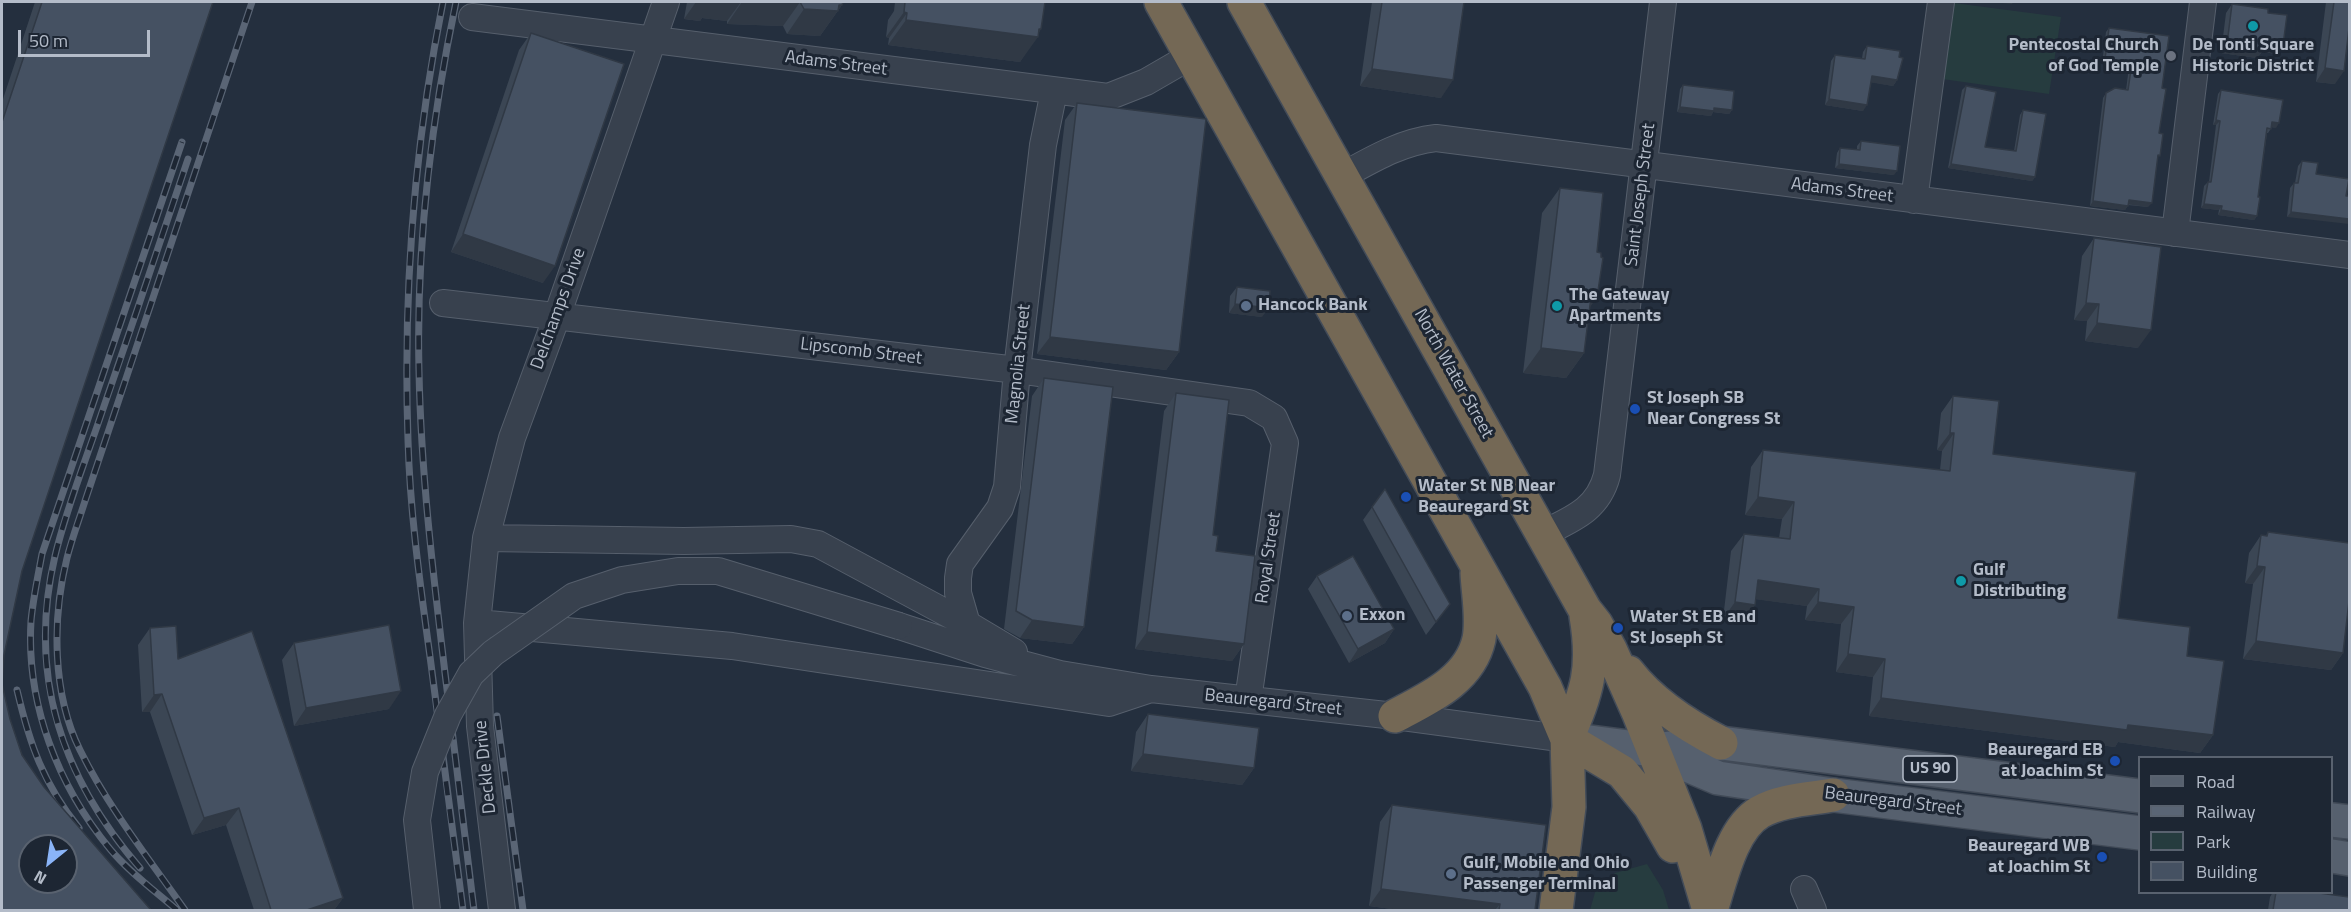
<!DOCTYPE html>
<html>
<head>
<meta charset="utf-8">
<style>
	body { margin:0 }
	#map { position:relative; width:2351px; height:912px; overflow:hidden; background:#242f3e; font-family:"Titillium Web",sans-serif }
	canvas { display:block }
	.frame { position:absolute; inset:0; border:3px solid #b4bcc9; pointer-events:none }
	.legend { position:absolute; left:2138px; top:756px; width:195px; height:138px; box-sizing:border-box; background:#1d2633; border:2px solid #59626f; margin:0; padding:8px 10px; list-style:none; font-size:18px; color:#b4bcc9 }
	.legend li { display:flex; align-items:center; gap:12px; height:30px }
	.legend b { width:30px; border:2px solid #59626f }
	.north { position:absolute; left:18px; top:834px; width:60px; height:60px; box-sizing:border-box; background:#1d2633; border:2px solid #59626f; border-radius:50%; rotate:210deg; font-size:16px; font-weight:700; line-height:24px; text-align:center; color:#b4bcc9 }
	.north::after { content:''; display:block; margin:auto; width:21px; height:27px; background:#8ab4f8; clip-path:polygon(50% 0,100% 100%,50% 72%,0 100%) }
	.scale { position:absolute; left:18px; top:30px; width:132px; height:27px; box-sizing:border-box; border:3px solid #b4bcc9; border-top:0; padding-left:8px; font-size:18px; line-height:21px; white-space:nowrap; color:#b4bcc9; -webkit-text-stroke:4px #1d2633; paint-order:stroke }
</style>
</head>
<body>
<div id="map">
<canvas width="2351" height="912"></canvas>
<div class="frame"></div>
<ul class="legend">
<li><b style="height:8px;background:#56606e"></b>Road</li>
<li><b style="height:8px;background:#5a6575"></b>Railway</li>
<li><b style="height:16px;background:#263c3f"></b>Park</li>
<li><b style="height:16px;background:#455162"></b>Building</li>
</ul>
<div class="north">N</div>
<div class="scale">50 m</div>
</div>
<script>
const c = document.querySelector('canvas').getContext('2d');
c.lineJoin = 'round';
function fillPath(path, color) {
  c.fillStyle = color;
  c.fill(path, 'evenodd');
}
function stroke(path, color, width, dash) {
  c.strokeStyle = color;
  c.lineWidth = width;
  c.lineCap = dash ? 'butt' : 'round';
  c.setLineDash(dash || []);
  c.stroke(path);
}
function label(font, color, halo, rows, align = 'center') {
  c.font = font + ' "Titillium Web",sans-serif';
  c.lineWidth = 6;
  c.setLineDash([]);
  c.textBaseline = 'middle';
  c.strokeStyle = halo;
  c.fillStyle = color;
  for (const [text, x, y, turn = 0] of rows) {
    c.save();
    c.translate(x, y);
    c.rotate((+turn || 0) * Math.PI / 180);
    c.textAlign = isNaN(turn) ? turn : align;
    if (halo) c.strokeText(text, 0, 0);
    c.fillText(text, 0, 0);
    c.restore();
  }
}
fillPath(new Path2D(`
	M 1946,2 L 2061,17 L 2049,94 L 1935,78 Z
	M 1647,864 L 1663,890 L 1669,910 L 1590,910 L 1596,889 L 1615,873 Z`), '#263c3f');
const minor = new Path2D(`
	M 472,17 L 1108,97 L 1146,82 L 1191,56
	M 1342,176 C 1373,159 1401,142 1436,138 L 2350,255
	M 1914,200 L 1941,2
	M 2175,233 L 2203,2
	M 443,303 L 1017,370 L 1249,403 L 1274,418 L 1285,443 L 1248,700
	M 1542,534 C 1572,519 1598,510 1607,475 L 1663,2
	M 486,538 L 684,541 L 791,539 L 818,544 L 967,624 L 1014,652
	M 477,623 L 732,646 L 1109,703 L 1151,689
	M 967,624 L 958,593 L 958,578 L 960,564 L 1000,508 L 1007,487 L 1017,370 L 1043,145 L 1054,91
	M 899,626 L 985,654 L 1060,674 L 1151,689 L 1395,716 L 1567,739
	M 1804,889 L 1813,910
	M 502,910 L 480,726 L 477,623 L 486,538 L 512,438 L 557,316 L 666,2`);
const major = new Path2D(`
	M 1567,739 L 1652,750 L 1721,743 L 2140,796
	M 1654,751 L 1718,778 L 1833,795 L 2140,833
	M 2332,820 L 2350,822
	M 2332,856 L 2350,859`);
const highway = new Path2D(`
	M 1161,2 L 1545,687 L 1567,739 L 1569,807 L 1556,910
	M 1244,2 L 1585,610 L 1596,624 L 1610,649 L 1639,714 L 1685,829 L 1709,910
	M 1628,672 C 1652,703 1686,725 1721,743
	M 1395,716 C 1429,698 1470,680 1479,639 C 1483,618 1478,594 1477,573
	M 1567,739 L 1622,772 L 1650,806 L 1673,846
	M 1567,739 C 1587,691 1595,669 1586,616
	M 1711,910 C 1721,880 1731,829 1760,812 C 1781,800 1811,799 1833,795`);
stroke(minor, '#565f6c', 28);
stroke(major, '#414a57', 36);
stroke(highway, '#434c59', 36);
stroke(minor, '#38414e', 26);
stroke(major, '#56606e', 33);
stroke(highway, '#746855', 33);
const rail = new Path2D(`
	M 443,2 C 414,146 403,293 408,440 C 410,515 421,590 431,664 C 441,746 452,828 463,910
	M 456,2 C 431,122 416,248 419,371 C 421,473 433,573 445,673 C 455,752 464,832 474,910
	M 17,690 C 30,745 43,783 79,828
	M 497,716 L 523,910
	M 140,868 C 61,777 27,675 55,556 C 67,506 87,457 103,409 C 132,326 160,242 188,159
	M 177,910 C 155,891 129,872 110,849 C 58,786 26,704 31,621 C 33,599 38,576 42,554 L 182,142
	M 185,910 C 149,859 108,807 80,750 C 52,694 52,618 67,558 C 72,538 79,520 85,501 L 252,2`);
stroke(rail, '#5a6575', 7);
stroke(rail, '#1d2633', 4.5, [14]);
const minorBridge = new Path2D(`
	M 427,910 L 417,820 L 425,772 L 448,715 L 471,674 L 493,653 L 574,596 L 622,580 L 678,571 L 718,571 L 899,626`);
stroke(minorBridge, '#565f6c', 28, []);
stroke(minorBridge, '#38414e', 26);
fillPath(new Path2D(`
	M 35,2 L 213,2 L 22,571 L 4,655 L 2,684 L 10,719 L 22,755 L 44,787 L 2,910 L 2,102 Z
	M 687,2 L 843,2 L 842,5 L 820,36 L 787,34 L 783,26 L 727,24 L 727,21 L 702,18 L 700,21 L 684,19 Z
	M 895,2 L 1045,2 L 1041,29 L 1020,62 L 888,45 L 889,38 L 886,37 L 888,20 L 894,11 Z
	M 1372,2 L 1464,2 L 1441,98 L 1360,86 Z
	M 2326,2 L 2349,2 L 2335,84 L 2316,82 Z
	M 2232,4 L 2268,13 L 2283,45 L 2277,54 L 2262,52 L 2257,58 L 2221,53 L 2226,13 Z
	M 2109,28 L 2162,88 L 2157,160 L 2148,207 L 2128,205 L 2125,210 L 2090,206 L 2103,98 L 2106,93 L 2126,90 L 2129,67 L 2102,64 L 2106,32 Z
	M 531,33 L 543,283 L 451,252 L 519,50 Z
	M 1867,46 L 1899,57 L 1897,80 L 1893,86 L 1871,82 L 1863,111 L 1825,105 L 1831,61 L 1835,55 L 1862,58 L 1863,52 Z
	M 1683,85 L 1732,110 L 1729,114 L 1713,112 L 1711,116 L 1677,112 L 1680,89 Z
	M 1966,86 L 1985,147 L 2014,151 L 2020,115 L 2023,110 L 2035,177 L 2032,181 L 1948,168 L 1962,90 Z
	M 2221,90 L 2276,128 L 2272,127 L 2268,133 L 2267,133 L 2258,197 L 2257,216 L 2254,220 L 2218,215 L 2219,210 L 2201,208 L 2204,186 L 2208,182 L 2209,182 L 2216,125 L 2213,125 L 2218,94 Z
	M 1077,103 L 1179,352 L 1166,370 L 1037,354 L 1065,120 Z
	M 1861,141 L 1894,175 L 1835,168 L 1837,153 L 1840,148 L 1857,150 L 1857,146 Z
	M 2302,161 L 2316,174 L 2346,196 L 2287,217 L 2290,188 L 2294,183 L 2295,183 L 2298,166 Z
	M 1560,188 L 1589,309 L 1584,353 L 1566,378 L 1523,373 L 1542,213 Z
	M 2094,238 L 2138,348 L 2085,341 L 2087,321 L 2074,320 L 2082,256 Z
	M 1237,287 L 1262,317 L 1229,313 L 1230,296 Z
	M 1044,378 L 1084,627 L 1072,644 L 1020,638 L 1004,629 L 1032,396 Z
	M 1176,393 L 1213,535 L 1216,551 L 1244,644 L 1232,661 L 1135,649 L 1164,411 Z
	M 1953,396 L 1993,454 L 2118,618 L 2187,656 L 2213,735 L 2200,753 L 2118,742 L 2115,747 L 1869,716 L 1873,677 L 1836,672 L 1841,624 L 1805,620 L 1807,606 L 1756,599 L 1743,622 L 1723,619 L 1731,551 L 1744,534 L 1779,538 L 1782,519 L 1745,515 L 1751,467 L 1763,450 L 1940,470 L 1942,451 L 1937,450 L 1941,413 Z
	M 1385,489 L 1450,604 L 1426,635 L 1363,520 Z
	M 2268,532 L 2343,653 L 2331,670 L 2243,659 L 2253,584 L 2245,583 L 2249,553 L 2261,535 L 2266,536 Z
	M 1317,576 L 1394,629 L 1385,643 L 1349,663 L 1308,589 Z
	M 150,628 L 178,659 L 343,898 L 334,910 L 254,910 L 226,825 L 192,835 L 150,712 L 142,712 L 138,645 Z
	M 294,643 L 389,709 L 294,726 L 282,660 Z
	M 1148,714 L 1254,768 L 1242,785 L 1131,771 L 1136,732 Z
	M 1392,805 L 1535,910 L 1400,910 L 1369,906 L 1380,822 Z
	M 2273,892 L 2312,892 L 2349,910 L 2268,910 L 2270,897 Z`), '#3b4654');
fillPath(new Path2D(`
	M 696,2 L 741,2 L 727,21 L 702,18 L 700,21 L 684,19 Z
	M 742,2 L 800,2 L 783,26 L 727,24 Z
	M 1992,2 L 2013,2 L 2012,4 Z
	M 842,5 L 820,36 L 787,34 L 804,9 Z
	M 904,12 L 907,13 L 889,38 L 886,37 Z
	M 906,20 L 1039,29 L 1041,29 L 1036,36 L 1038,37 L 1020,62 L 888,45 Z
	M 2264,42 L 2283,45 L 2277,54 L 2262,52 L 2257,58 L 2221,53 L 2227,44 Z
	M 2105,59 L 2132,63 L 2129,67 L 2102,64 Z
	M 2325,68 L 2344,71 L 2335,84 L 2316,82 Z
	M 1372,69 L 1453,80 L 1441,98 L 1360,86 Z
	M 1872,76 L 1897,80 L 1893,86 L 1868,82 Z
	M 1829,99 L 1867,105 L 1863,111 L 1825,105 Z
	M 1680,107 L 1714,108 L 1732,110 L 1729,114 L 1713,112 L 1711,116 L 1677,112 Z
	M 2216,120 L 2220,121 L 2216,125 L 2213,125 Z
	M 2272,122 L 2279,123 L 2276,128 L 2269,127 Z
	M 1839,164 L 1897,171 L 1894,175 L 1835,168 Z
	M 1951,164 L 2035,177 L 2032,181 L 1948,168 Z
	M 2129,200 L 2152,203 L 2148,207 L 2126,204 Z
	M 2093,201 L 2128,206 L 2125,210 L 2090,206 Z
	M 2204,204 L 2222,206 L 2219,210 L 2201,208 Z
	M 2221,210 L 2257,216 L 2254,220 L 2218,215 Z
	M 2291,212 L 2349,219 L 2349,224 L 2287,217 Z
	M 463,234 L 555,266 L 543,283 L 451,252 Z
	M 1591,297 L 1597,297 L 1580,322 Z
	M 2086,303 L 2099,304 L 2087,321 L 2074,320 Z
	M 1235,304 L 1269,308 L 1262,317 L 1229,313 Z
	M 2097,323 L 2151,330 L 2138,348 L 2085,341 Z
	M 1050,337 L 1179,352 L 1166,370 L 1037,354 Z
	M 1541,348 L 1584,353 L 1566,378 L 1523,373 Z
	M 1950,433 L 1954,433 L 1942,451 L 1937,450 Z
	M 1758,497 L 1794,502 L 1782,519 L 1745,515 Z
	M 2257,566 L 2265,567 L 2253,584 L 2245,583 Z
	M 1758,580 L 1819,589 L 1807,606 L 1746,598 Z
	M 1735,602 L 1755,605 L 1743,622 L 1723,619 Z
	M 1818,602 L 1854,607 L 1841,624 L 1805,620 Z
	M 1032,620 L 1084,627 L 1072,644 L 1020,638 Z
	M 1394,629 L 1385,643 L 1349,663 L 1358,649 Z
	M 1147,632 L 1244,644 L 1232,661 L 1135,649 Z
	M 2256,641 L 2343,653 L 2331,670 L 2243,659 Z
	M 1848,654 L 1885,659 L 1873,677 L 1836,672 Z
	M 401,691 L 389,709 L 294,726 L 306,708 Z
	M 162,694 L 150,712 L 142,712 L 154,695 Z
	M 1881,698 L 2128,725 L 2213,735 L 2200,753 L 2118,742 L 2115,747 L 1869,716 Z
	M 1143,754 L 1254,768 L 1242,785 L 1131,771 Z
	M 239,808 L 226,825 L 192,835 L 204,818 Z
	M 1381,889 L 1500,904 L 1495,910 L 1400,910 L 1369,906 Z
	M 343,898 L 334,910 L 307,910 Z`), '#303945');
const building = new Path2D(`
	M 42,2 L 213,2 L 22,571 L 4,655 L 2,684 L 10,719 L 22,755 L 44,787 L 151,910 L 2,910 L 2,122 ZM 30,846 L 66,846 L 66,882 L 30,882 Z
	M 800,2 L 843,2 L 842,5 L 839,5 L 838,11 L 804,9 Z
	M 905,2 L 1045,2 L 1041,29 L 1039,29 L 1038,37 L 906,20 L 907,13 L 904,12 Z
	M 1382,2 L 1464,2 L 1453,80 L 1372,69 Z
	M 2334,2 L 2349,2 L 2349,28 L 2344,71 L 2325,68 Z
	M 2232,4 L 2268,9 L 2268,13 L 2287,15 L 2283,45 L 2264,42 L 2264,49 L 2227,44 Z
	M 2109,28 L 2169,36 L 2162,88 L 2166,89 L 2159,133 L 2163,134 L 2160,156 L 2158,155 L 2152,203 L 2129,200 L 2128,206 L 2093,201 L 2106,93 L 2115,88 L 2128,90 L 2132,63 L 2105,59 Z
	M 531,33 L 624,64 L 555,266 L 463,234 Z
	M 1867,46 L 1900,51 L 1899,57 L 1903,58 L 1897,80 L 1872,76 L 1867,105 L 1829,99 L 1835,55 L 1865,59 Z
	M 1683,85 L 1734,91 L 1732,110 L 1714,108 L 1714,111 L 1680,107 Z
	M 1966,86 L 1996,92 L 1985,147 L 2016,151 L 2023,110 L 2046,114 L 2035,177 L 1951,164 Z
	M 2221,90 L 2283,100 L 2279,123 L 2272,122 L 2271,129 L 2267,128 L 2258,197 L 2260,197 L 2257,216 L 2221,210 L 2222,206 L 2204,204 L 2208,182 L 2211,182 L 2220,121 L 2216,120 Z
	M 1077,103 L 1206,119 L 1179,352 L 1050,337 Z
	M 1861,141 L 1900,146 L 1897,171 L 1839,164 L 1840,148 L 1860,150 Z
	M 2302,161 L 2318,163 L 2316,174 L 2349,179 L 2346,196 L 2349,196 L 2349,219 L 2291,212 L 2294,183 L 2298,183 Z
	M 1560,188 L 1603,193 L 1597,252 L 1601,253 L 1601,257 L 1603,258 L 1597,297 L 1591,297 L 1584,353 L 1541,348 Z
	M 2094,238 L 2161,247 L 2151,330 L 2097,323 L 2099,304 L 2086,303 Z
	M 1237,287 L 1270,291 L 1269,308 L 1235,304 Z
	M 1044,378 L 1113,387 L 1084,627 L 1032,620 L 1016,611 Z
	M 1176,393 L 1229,400 L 1213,535 L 1218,536 L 1216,551 L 1255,556 L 1244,644 L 1147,632 Z
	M 1953,396 L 1999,401 L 1993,454 L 2136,472 L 2118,618 L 2190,627 L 2187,656 L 2224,661 L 2213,735 L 2128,725 L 2127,730 L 1881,698 L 1885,659 L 1848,654 L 1854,607 L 1818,602 L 1819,589 L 1758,580 L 1755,605 L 1735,602 L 1744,534 L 1790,539 L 1794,502 L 1758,497 L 1763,450 L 1950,471 L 1954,433 L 1950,433 Z
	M 1385,489 L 1450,604 L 1436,622 L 1372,507 Z
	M 2268,532 L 2349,543 L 2349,601 L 2343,653 L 2256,641 L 2265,567 L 2257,566 L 2261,535 L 2267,536 Z
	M 1353,556 L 1394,629 L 1358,649 L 1317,576 Z
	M 389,625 L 401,691 L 306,708 L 294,643 Z
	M 176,626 L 178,659 L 252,631 L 343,898 L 307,910 L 271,910 L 239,808 L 204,818 L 162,694 L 154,695 L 150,628 Z
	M 1148,714 L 1259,728 L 1254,768 L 1143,754 Z
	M 1392,805 L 1546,825 L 1535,910 L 1499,910 L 1500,904 L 1381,889 Z
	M 2276,892 L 2312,892 L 2349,897 L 2349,910 L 2273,910 Z`);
fillPath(building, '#455162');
stroke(building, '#303945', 1.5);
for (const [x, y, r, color] of [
	[2253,26,6,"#0f9aa8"],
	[2171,56,6,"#6b7280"],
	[1246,306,6,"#5c6f8a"],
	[1557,306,6,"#0f9aa8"],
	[1635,409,6,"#1a4fb4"],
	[1406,497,6,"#1a4fb4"],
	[1961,581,6,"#0f9aa8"],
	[1347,616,6,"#5c6f8a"],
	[1618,628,6,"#1a4fb4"],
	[2115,761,6,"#1a4fb4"],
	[2102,857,6,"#1a4fb4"],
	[1451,874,6,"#5c6f8a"]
]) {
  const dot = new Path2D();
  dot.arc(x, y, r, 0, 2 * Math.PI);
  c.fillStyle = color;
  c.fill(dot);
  stroke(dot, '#1d2633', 2);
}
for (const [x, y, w] of [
	[1930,769,54]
]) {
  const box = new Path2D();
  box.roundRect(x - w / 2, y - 13, w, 26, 4.5);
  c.fillStyle = '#1d2633';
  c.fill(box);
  stroke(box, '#b4bcc9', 1.5);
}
label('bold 16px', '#b4bcc9', null, [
	["US 90",1930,769]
]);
label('bold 18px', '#b4bcc9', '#1d2633', [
	["Pentecostal Church",2159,46,"right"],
	["of God Temple",2159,67,"right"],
	["De Tonti Square",2253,46,"center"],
	["Historic District",2253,67,"center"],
	["The Gateway",1569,296],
	["Apartments",1569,317],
	["Hancock Bank",1258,306],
	["St Joseph SB",1647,399],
	["Near Congress St",1647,420],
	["Water St NB Near",1418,487],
	["Beauregard St",1418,508],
	["Gulf",1973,571],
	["Distributing",1973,592],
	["Exxon",1359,616],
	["Water St EB and",1630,618],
	["St Joseph St",1630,639],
	["Beauregard EB",2103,751,"right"],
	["at Joachim St",2103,772,"right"],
	["Beauregard WB",2090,847,"right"],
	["at Joachim St",2090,868,"right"],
	["Gulf, Mobile and Ohio",1463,864],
	["Passenger Terminal",1463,885]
], 'left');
label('18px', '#b4bcc9', '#1d2633', [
	["Adams Street",836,64,7],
	["Adams Street",1842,191,7],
	["Saint Joseph Street",1641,195,-83],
	["Delchamps Drive",559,309,-70],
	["Lipscomb Street",861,352,7],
	["Magnolia Street",1019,364,-84],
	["North Water Street",1453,374,61],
	["Royal Street",1269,558,-82],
	["Beauregard Street",1273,703,6],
	["Deckle Drive",486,767,-96],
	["Beauregard Street",1893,802,7]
]);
</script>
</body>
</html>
